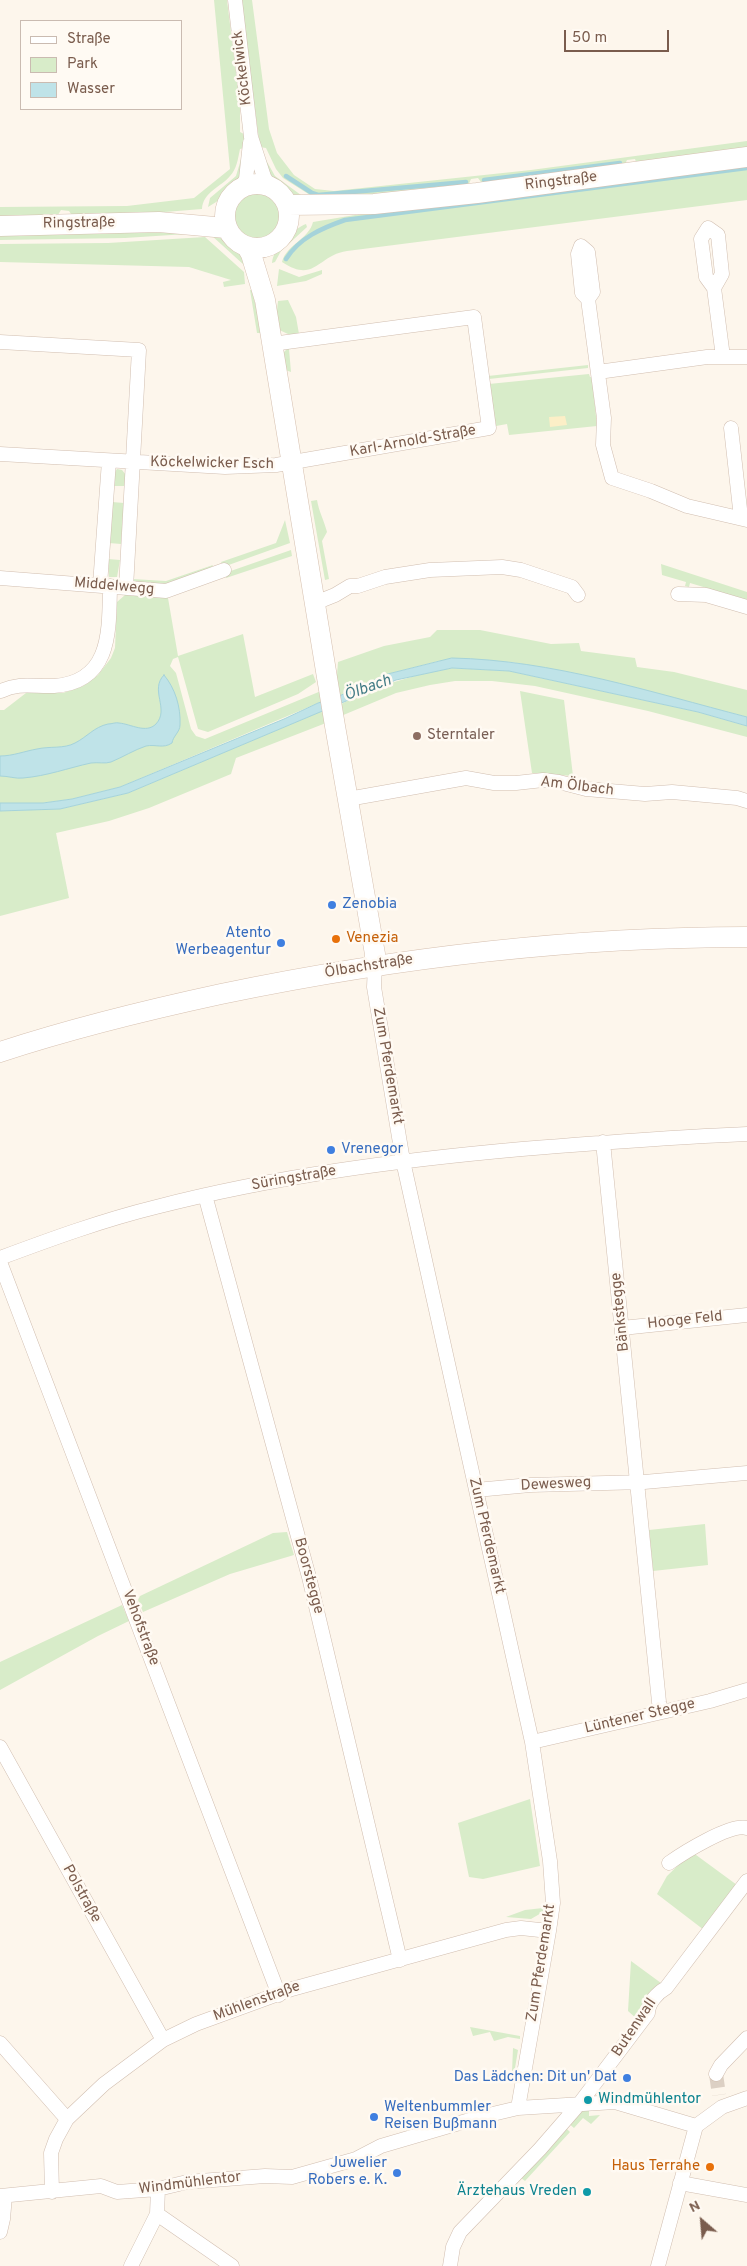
<!DOCTYPE html>
<html>
<head>
<meta charset="utf-8">
<style>
	body { margin:0 }
	#map { position:relative; width:747px; height:2266px; overflow:hidden; background:#fdf6ec; font-family:Overpass,sans-serif }
	canvas { display:block }
	.legend { position:absolute; left:20px; top:20px; width:162px; height:90px; box-sizing:border-box; background:#fffaf3; border:1px solid #cabbb1; margin:0; padding:6px 9px; list-style:none; font-size:15px; color:#7a5c4d }
	.legend li { display:flex; align-items:center; gap:10px; height:25px }
	.legend b { width:25px; border:1px solid #cabbb1 }
	.north { position:absolute; left:677px; top:2196px; width:50px; height:50px; -webkit-text-stroke:4px #fffaf3; paint-order:stroke; rotate:333deg; font-size:14px; font-weight:700; line-height:20px; text-align:center; color:#7a5c4d }
	.north::after { content:''; display:block; margin:auto; width:18px; height:22px; background:#7a5c4d; clip-path:polygon(50% 0,100% 100%,50% 72%,0 100%) }
	.scale { position:absolute; left:564px; top:30px; width:105px; height:22px; box-sizing:border-box; border:2px solid #7a5c4d; border-top:0; padding-left:6px; font-size:15px; line-height:18px; white-space:nowrap; color:#7a5c4d; -webkit-text-stroke:4px #fffaf3; paint-order:stroke }
</style>
</head>
<body>
<div id="map">
<canvas width="747" height="2266"></canvas>
<ul class="legend">
<li><b style="height:6px;background:#fff"></b>Straße</li>
<li><b style="height:14px;background:#d8ecc9"></b>Park</li>
<li><b style="height:14px;background:#bfe3e8"></b>Wasser</li>
</ul>
<div class="north">N</div>
<div class="scale">50 m</div>
</div>
<script>
const c = document.querySelector('canvas').getContext('2d');
c.lineJoin = 'round';
function fillPath(path, color) {
  c.fillStyle = color;
  c.fill(path, 'evenodd');
}
function stroke(path, color, width, dash) {
  c.strokeStyle = color;
  c.lineWidth = width;
  c.lineCap = dash ? 'butt' : 'round';
  c.setLineDash(dash || []);
  c.stroke(path);
}
function label(font, color, halo, rows, align = 'center') {
  c.font = font + ' Overpass,sans-serif';
  c.lineWidth = 5;
  c.setLineDash([]);
  c.textBaseline = 'middle';
  c.strokeStyle = halo;
  c.fillStyle = color;
  for (const [text, x, y, turn = 0] of rows) {
    c.save();
    c.translate(x, y);
    c.rotate((+turn || 0) * Math.PI / 180);
    c.textAlign = isNaN(turn) ? turn : align;
    if (halo) c.strokeText(text, 0, 0);
    c.fillText(text, 0, 0);
    c.restore();
  }
}
fillPath(new Path2D(`
	M 214,0 L 227,0 L 240,105 L 240,132 L 246,135 L 244,148 L 240,149 C 238,158 237,169 230,176 C 221,187 203,192 202,209 L 115,216 L 73,217 L 69,211 L 61,210 L 56,218 L 0,219 L 0,207 L 127,206 L 194,198 L 230,169 Z
	M 240,0 L 252,0 L 269,129 L 277,153 L 294,175 L 315,189 L 334,191 L 531,170 L 747,141 L 747,149 L 636,162 L 635,159 L 627,160 L 625,164 L 481,182 L 478,178 L 471,179 L 468,186 L 396,195 L 310,195 L 283,178 L 276,169 L 266,148 L 260,147 Z
	M 262,153 L 275,176 L 305,198 C 279,194 269,176 262,153 Z
	M 242,156 L 240,177 L 221,199 L 208,207 L 210,198 L 236,176 Z
	M 747,164 L 747,200 L 347,251 C 318,255 315,284 282,262 C 286,245 309,239 313,222 L 367,213 Z
	M233 215a24 24 0 1 1 48 0a24 24 0 1 1-48 0Z
	M 306,224 L 307,227 L 281,251 L 275,262 L 272,263 C 273,248 293,229 306,224 Z
	M 105,231 L 202,233 L 125,238 L 0,240 L 0,233 Z
	M 211,235 L 223,235 L 244,254 L 244,265 Z
	M 205,237 L 244,272 L 245,284 L 224,287 L 223,282 L 231,280 L 189,267 L 0,262 L 0,244 L 108,243 Z
	M 279,269 L 299,277 L 322,270 L 322,274 L 306,281 L 277,286 Z
	M 250,290 L 252,290 L 262,333 L 257,333 Z
	M 288,300 L 296,317 L 299,334 L 288,334 L 275,328 L 278,301 Z
	M 287,349 L 289,349 L 291,372 L 280,368 L 279,357 Z
	M 588,365 L 588,368 L 489,379 L 488,376 Z
	M 589,374 L 590,377 L 592,377 L 597,426 L 509,435 L 507,424 L 496,426 L 489,384 Z
	M 117,469 L 122,470 L 126,475 L 125,486 L 113,486 L 114,473 Z
	M 317,500 C 319,512 324,520 327,532 L 322,541 L 329,579 L 325,580 L 311,501 Z
	M 112,502 L 124,503 L 121,544 L 109,543 Z
	M 285,520 L 290,543 L 223,567 L 221,562 L 276,543 Z
	M 291,550 L 292,556 L 226,578 L 225,573 Z
	M 108,559 L 120,560 L 117,577 L 109,577 Z
	M 661,564 L 747,592 L 747,600 L 690,583 L 689,587 L 685,586 L 686,582 L 662,575 Z
	M 213,565 L 210,571 L 166,586 L 133,584 L 132,579 L 166,581 Z
	M 125,595 L 168,598 L 178,656 L 243,634 L 255,697 L 313,674 L 316,682 L 298,694 L 208,732 L 198,729 L 178,657 L 173,659 L 170,666 L 176,673 L 191,729 L 196,736 L 205,739 L 321,691 L 323,701 L 120,787 L 72,799 L 43,803 L 0,803 L 0,710 L 4,710 L 26,693 L 63,693 L 83,686 L 98,675 L 111,658 L 115,648 L 117,602 Z
	M 437,630 L 480,630 L 551,644 L 579,643 L 581,651 L 635,658 L 637,667 L 674,672 L 747,690 L 747,717 L 571,673 L 511,662 L 439,661 L 388,674 L 337,697 L 336,687 L 338,662 L 384,646 L 430,637 Z
	M 452,668 L 509,671 L 698,712 L 747,726 L 747,737 L 648,711 L 535,686 L 492,681 L 455,681 L 430,685 L 396,693 L 341,716 L 339,705 C 379,685 409,676 452,668 Z
	M 520,691 L 564,700 L 573,776 L 532,773 Z
	M 324,710 L 326,723 L 236,758 L 231,774 L 149,808 L 109,821 L 56,833 L 69,898 L 0,916 L 0,811 L 60,809 L 128,793 Z
	M 705,1524 L 708,1565 L 653,1571 L 649,1530 Z
	M 287,1532 L 294,1555 L 230,1574 L 143,1612 L 138,1600 L 140,1596 L 273,1533 Z
	M 122,1605 L 129,1621 L 98,1636 L 0,1690 L 0,1662 Z
	M 530,1799 L 540,1866 L 483,1879 L 469,1877 L 458,1823 Z
	M 692,1852 L 737,1885 L 704,1930 L 657,1894 L 667,1876 Z
	M 543,1908 L 543,1912 L 531,1919 L 506,1917 L 525,1910 Z
	M 631,1961 L 661,1983 L 639,2014 L 638,2020 L 628,2011 Z
	M 470,2027 L 520,2036 L 520,2039 L 508,2037 L 494,2041 L 490,2032 L 473,2036 Z
	M 513,2048 L 518,2050 L 514,2074 L 512,2072 Z
	M 589,2108 L 589,2116 L 600,2115 L 591,2124 L 583,2118 L 574,2128 L 568,2123 L 577,2112 Z
	M 565,2127 L 570,2132 L 525,2181 L 521,2178 Z`), '#d8ecc9');
fillPath(new Path2D(`
	M 565,416 L 567,425 L 550,427 L 549,417 Z`), '#fcefc7');
const water = new Path2D(`
	M 452,658 C 553,660 650,692 747,717 L 747,726 L 698,712 L 509,671 L 452,668 L 396,680 L 128,793 L 60,809 L 0,811 L 0,803 L 43,803 L 72,799 L 120,787 L 284,719 L 318,703 L 337,697 L 388,674 Z
	M 164,675 C 175,688 181,707 180,725 C 180,732 173,736 172,743 C 163,749 156,744 146,746 C 134,750 123,757 111,762 C 105,764 98,762 91,763 C 68,768 47,776 23,778 C 16,779 8,776 0,776 L 0,756 C 13,756 25,751 37,749 C 50,746 64,749 75,743 C 87,737 94,727 108,724 C 112,724 116,722 119,723 C 131,724 146,734 156,724 C 170,709 149,690 164,675 Z`);
fillPath(water, '#bfe3e8');
stroke(water, '#a5d3da', 1);
stroke(new Path2D(`
	M 286,176 L 312,193 L 318,195 L 466,182
	M 484,180 L 620,163
	M 286,259 C 299,238 322,228 345,220 L 747,168`), '#a5d3da', 4.5);
stroke(new Path2D(`
	M 716,2074 L 719,2095`), '#dcd0c4', 14, [14, 7]);
const street = new Path2D(`
	M 235,0 L 251,137 L 264,177 L 269,186
	M 242,187 L 246,179 L 250,143
	M 714,288 L 722,274 L 718,235 L 708,228 L 701,239 L 706,277 L 714,288 L 723,357 L 747,357
	M 588,299 L 593,292 L 588,252 L 581,246 L 578,254 L 582,293 L 588,299 L 604,418 L 603,445 L 612,478 L 651,491 L 687,506 L 747,520
	M 0,342 L 139,350 L 126,588
	M 598,372 L 707,357 L 723,357
	M 731,428 L 741,518
	M 0,454 L 225,467 L 276,465 L 489,428 L 474,317 L 272,344
	M 0,578 L 166,591 L 224,570
	M 100,585 L 109,461
	M 678,594 L 706,595 L 747,607
	M 315,603 L 335,595 L 350,586 L 358,586 L 385,577 L 430,570 L 502,567 L 521,570 L 572,587 L 578,595
	M 1,691 C 19,682 35,687 54,686 C 112,682 109,630 110,586
	M 348,799 L 466,778 L 494,783 L 516,783 L 543,780 L 559,782 L 586,789 L 645,794 L 672,792 L 737,798 L 747,801
	M 375,965 L 374,987 L 403,1161 L 532,1742 L 550,1861 L 553,1903 L 549,1931 L 518,2108
	M 603,1142 L 659,1702 L 661,1712
	M 205,1195 L 309,1577 L 400,1960
	M 0,1258 C 51,1239 103,1220 156,1207 C 276,1176 399,1160 522,1149 C 597,1143 672,1137 747,1134
	M 0,1262 L 279,1995
	M 622,1328 L 747,1315
	M 476,1490 L 530,1485 L 644,1482 L 747,1473
	M 532,1742 L 710,1701 L 747,1690
	M 0,1747 L 163,2040
	M 669,1863 C 683,1853 731,1823 747,1828
	M 0,2043 L 67,2119
	M 716,2074 L 721,2065 L 747,2038
	M 696,2126 L 722,2107 L 747,2098
	M 680,2183 L 747,2195
	M 52,2192 L 51,2153 L 56,2139 L 67,2119 L 104,2084 L 163,2040 L 196,2024 L 292,1989 L 506,1930 L 521,1928 L 549,1931
	M 0,2196 L 101,2186 L 117,2192 L 158,2189 L 187,2182 L 265,2176 L 292,2177 L 356,2159 L 381,2146 L 480,2117 L 518,2108 L 615,2102 L 696,2126
	M 157,2214 L 232,2266
	M 0,2232 L 3,2219 L 5,2196
	M 131,2266 L 157,2214 L 158,2189
	M 450,2266 L 453,2247 L 460,2232 L 540,2149 L 580,2103 L 648,2013 C 648,2003 657,1993 666,1988 L 747,1881
	M 658,2266 L 696,2126`);
const secondary = new Path2D(`
	M225 216a32 32 0 1 1 64 0a32 32 0 1 1-64 0Z
	M 288,205 L 374,204 L 477,193 L 747,157
	M 0,226 L 159,222 L 226,228
	M 247,247 L 251,254 L 265,300 L 335,726 L 375,954 L 375,965
	M 0,1052 C 73,1028 147,1010 221,994 C 394,958 571,937 747,937`);
stroke(street, '#d1beb0', 15);
stroke(secondary, '#d6c0b0', 21);
stroke(street, '#fff', 14);
stroke(secondary, '#fff', 20);
for (const [x, y, r, color] of [
	[417,736,5,"#8d6e63"],
	[332,905,5,"#3f7fe0"],
	[336,939,5,"#e8710a"],
	[281,943,5,"#3f7fe0"],
	[331,1150,5,"#3f7fe0"],
	[627,2078,5,"#3f7fe0"],
	[588,2100,5,"#0f9aa8"],
	[374,2117,5,"#3f7fe0"],
	[710,2167,5,"#e8710a"],
	[397,2173,5,"#3f7fe0"],
	[587,2192,5,"#0f9aa8"]
]) {
  const dot = new Path2D();
  dot.arc(x, y, r, 0, 2 * Math.PI);
  c.fillStyle = color;
  c.fill(dot);
  stroke(dot, '#fffaf3', 2);
}
label('15px', '#7a5c4d', '#fffaf3', [
	["Köckelwick",243,68,-97],
	["Ringstraße",561,182,-7],
	["Ringstraße",79,224,-1],
	["Karl-Arnold-Straße",413,442,-10],
	["Köckelwicker Esch",212,464,1],
	["Middelwegg",114,587,5],
	["Am Ölbach",577,787,7],
	["Ölbachstraße",369,967,-9],
	["Zum Pferdemarkt",387,1066,80],
	["Süringstraße",294,1179,-10],
	["Bänkstegge",621,1312,-96],
	["Hooge Feld",685,1321,-6],
	["Dewesweg",556,1485,-3],
	["Zum Pferdemarkt",486,1536,77],
	["Boorstegge",308,1576,75],
	["Vehofstraße",140,1628,69],
	["Lüntener Stegge",640,1717,-13],
	["Polstraße",81,1894,61],
	["Zum Pferdemarkt",542,1963,-81],
	["Mühlenstraße",257,2002,-20],
	["Butenwall",635,2028,-56],
	["Windmühlentor",190,2184,-7]
]);
label('15px', '#785e54', '#fffaf3', [
	["Sterntaler",427,736]
], 'left');
label('15px', '#366cbe', '#fffaf3', [
	["Zenobia",342,905],
	["Atento",271,934,"right"],
	["Werbeagentur",271,951,"right"],
	["Vrenegor",341,1150],
	["Das Lädchen: Dit un' Dat",617,2078,"right"],
	["Weltenbummler",384,2108],
	["Reisen Bußmann",384,2125],
	["Juwelier",387,2164,"right"],
	["Robers e. K.",387,2181,"right"]
], 'left');
label('15px', '#c56008', '#fffaf3', [
	["Venezia",346,939],
	["Haus Terrahe",700,2167,"right"]
], 'left');
label('15px', '#0d838f', '#fffaf3', [
	["Windmühlentor",598,2100],
	["Ärztehaus Vreden",577,2192,"right"]
], 'left');
label('italic 16px', '#437c86', '#fffaf3', [
	["Ölbach",368,689,-20]
]);
</script>
</body>
</html>
